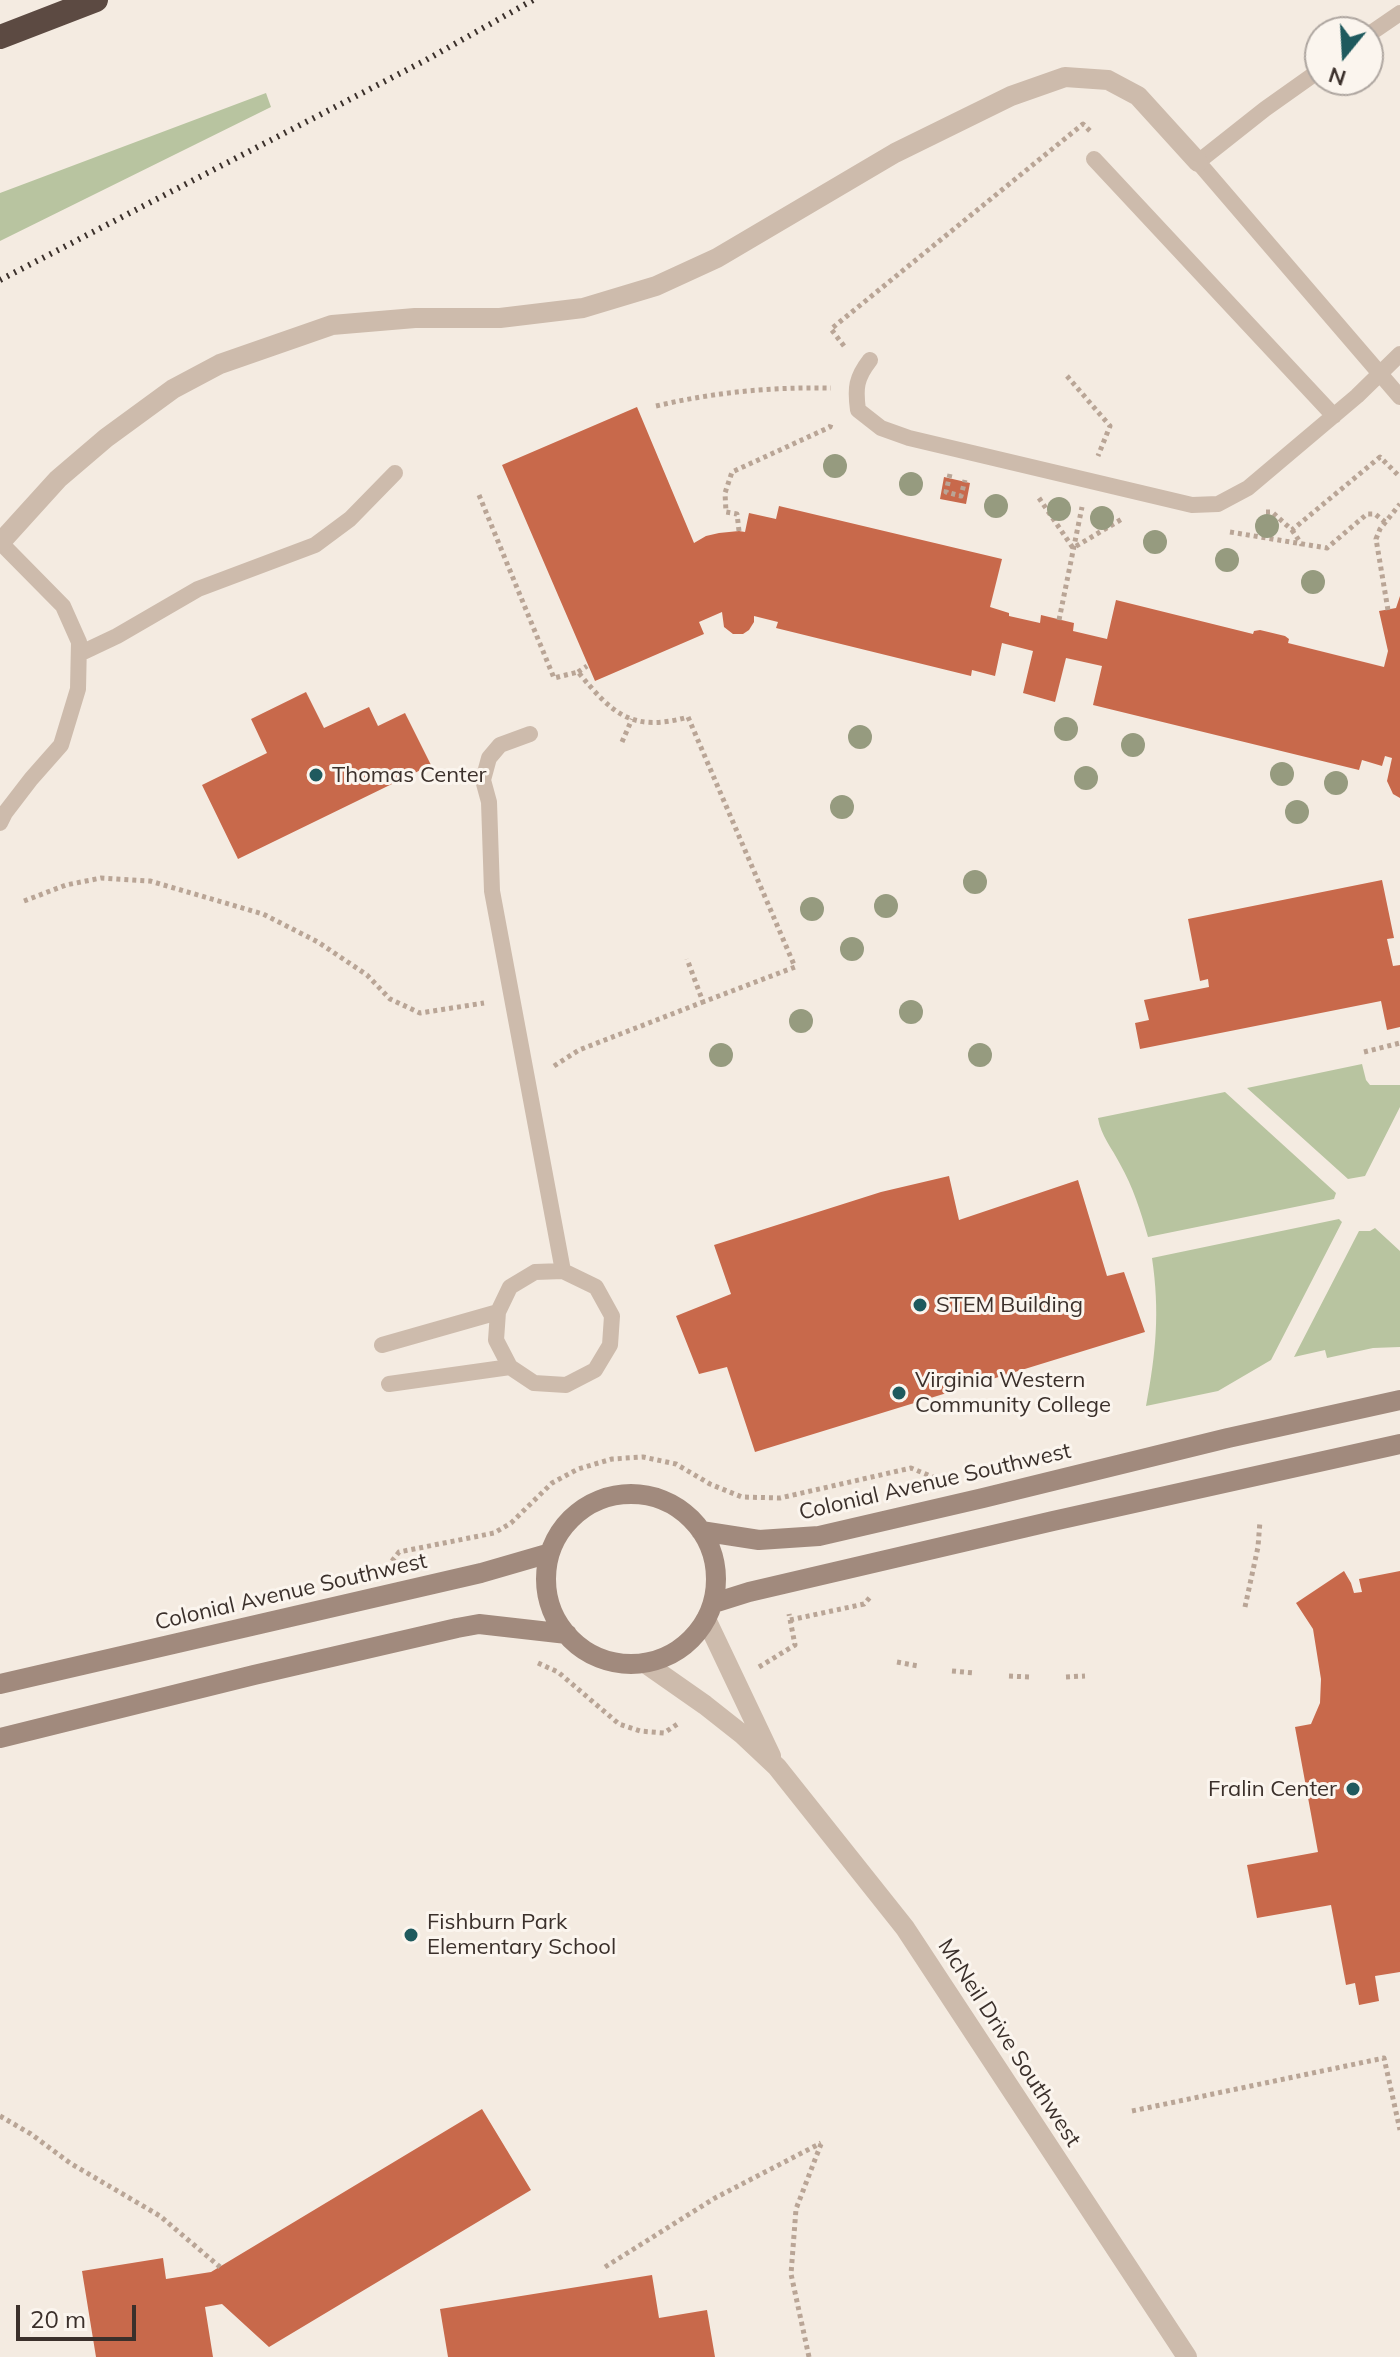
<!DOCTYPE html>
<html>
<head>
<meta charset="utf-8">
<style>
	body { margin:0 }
	#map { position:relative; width:1400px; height:2357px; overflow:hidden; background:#f4ebe1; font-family:Mulish,sans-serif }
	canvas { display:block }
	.north { position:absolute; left:1304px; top:16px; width:80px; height:80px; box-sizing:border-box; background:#fbf5ee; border:2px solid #aea6a0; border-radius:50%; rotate:198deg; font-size:22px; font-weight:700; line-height:32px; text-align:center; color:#3b302b }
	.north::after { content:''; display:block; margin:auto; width:28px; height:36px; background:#1f5a5e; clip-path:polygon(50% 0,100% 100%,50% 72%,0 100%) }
	.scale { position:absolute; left:16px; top:2305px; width:120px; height:36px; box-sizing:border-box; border:4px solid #3b302b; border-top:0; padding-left:10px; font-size:24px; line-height:28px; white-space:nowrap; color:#3b302b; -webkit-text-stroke:6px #fbf5ee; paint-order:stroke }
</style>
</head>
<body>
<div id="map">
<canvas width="1400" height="2357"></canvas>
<div class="north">N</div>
<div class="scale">20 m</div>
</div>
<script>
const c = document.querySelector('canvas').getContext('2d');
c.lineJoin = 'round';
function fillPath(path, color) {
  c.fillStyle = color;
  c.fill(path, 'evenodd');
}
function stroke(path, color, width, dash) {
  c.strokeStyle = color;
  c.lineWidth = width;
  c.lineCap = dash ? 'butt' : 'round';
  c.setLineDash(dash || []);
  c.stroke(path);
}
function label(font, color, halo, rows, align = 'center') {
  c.font = font + ' Mulish,sans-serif';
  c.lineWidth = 6;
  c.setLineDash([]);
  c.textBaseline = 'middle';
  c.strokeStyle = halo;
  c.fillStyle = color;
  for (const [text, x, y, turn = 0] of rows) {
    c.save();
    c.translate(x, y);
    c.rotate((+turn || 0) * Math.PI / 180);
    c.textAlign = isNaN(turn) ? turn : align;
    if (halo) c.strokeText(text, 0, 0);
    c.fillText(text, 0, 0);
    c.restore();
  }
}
fillPath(new Path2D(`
	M 266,93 L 271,107 L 0,241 L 0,193 Z
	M 1362,1064 L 1366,1080 L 1370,1085 L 1400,1085 L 1400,1107 L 1365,1176 L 1348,1179 L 1247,1088 Z
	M 1225,1092 L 1336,1193 L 1334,1199 L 1148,1237 C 1141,1212 1133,1187 1120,1164 C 1112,1148 1101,1136 1098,1118 Z
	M 1339,1219 L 1342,1222 L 1271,1360 L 1218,1391 L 1146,1406 C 1156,1353 1160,1312 1152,1258 Z
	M 1375,1228 L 1400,1251 L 1400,1347 L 1373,1348 L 1327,1358 L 1325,1350 L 1294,1357 L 1359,1231 L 1370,1231 Z`), '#b8c4a0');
fillPath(new Path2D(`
	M 637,407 L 694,543 L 706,536 L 719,533 L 739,531 L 745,532 L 749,513 L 776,519 L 779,506 L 1002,559 L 990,607 L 1009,613 L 1009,616 L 1040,623 L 1041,615 L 1074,623 L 1073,631 L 1107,639 L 1116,600 L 1253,634 L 1254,631 L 1260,630 L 1285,636 L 1289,639 L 1288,643 L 1384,667 L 1388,651 L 1379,611 L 1396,608 L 1400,596 L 1400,798 L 1393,794 L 1387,781 L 1392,758 L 1385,756 L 1382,766 L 1362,760 L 1359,770 L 1093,705 L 1102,666 L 1066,658 L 1055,702 L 1023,693 L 1033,651 L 1002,643 L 995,676 L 972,670 L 971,676 L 776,628 L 778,622 L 754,616 L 754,622 L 749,630 L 743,634 L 733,634 L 724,627 L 722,612 L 699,622 L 704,634 L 595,681 L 502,465 Z
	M 944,477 L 970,483 L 966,504 L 940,499 Z
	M 306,692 L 324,728 L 369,707 L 378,726 L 405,713 L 431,765 L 238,859 L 202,785 L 267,753 L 251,719 Z
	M 1382,880 L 1394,938 L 1387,939 L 1393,966 L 1400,965 L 1400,1027 L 1387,1030 L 1381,1001 L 1140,1049 L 1135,1023 L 1149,1020 L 1144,1000 L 1209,987 L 1208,979 L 1200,981 L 1188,919 Z
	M 949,1176 L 959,1220 L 1078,1180 L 1107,1276 L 1124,1272 L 1145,1332 L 755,1452 L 727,1367 L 699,1374 L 676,1316 L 731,1294 L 714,1245 L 881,1192 Z
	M 1344,1571 L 1351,1583 L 1354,1593 L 1362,1592 L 1359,1579 L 1400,1571 L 1400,1972 L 1375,1976 L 1379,2001 L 1359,2005 L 1355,1983 L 1346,1985 L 1331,1905 L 1257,1918 L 1247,1865 L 1318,1852 L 1295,1727 L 1311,1724 L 1320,1703 L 1321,1679 L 1313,1629 L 1296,1603 Z
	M 482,2109 L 531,2190 L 269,2347 L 222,2304 L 205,2307 L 213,2357 L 96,2357 L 82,2271 L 163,2258 L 166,2279 L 211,2272 Z
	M 652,2275 L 659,2318 L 707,2310 L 715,2357 L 448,2357 L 440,2309 Z`), '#c8694b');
stroke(new Path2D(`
	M 844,346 L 831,329 L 1083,124 L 1091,132
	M 1067,376 L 1110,426 L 1098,456
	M 656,406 C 715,392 771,387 831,388
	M 950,474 L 946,492 L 961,496 L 965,480
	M 479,495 L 554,678 L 578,672 C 612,713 631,733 688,717 L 795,967 L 703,1002 L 687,959
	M 1039,498 L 1073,548 L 1122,519
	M 1266,512 L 1272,512 L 1292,530 L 1380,457 L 1400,477
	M 1292,530 L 1302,545
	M 739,531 L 737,514 L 726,512 L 725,493 L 732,472 L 830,427 L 832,421
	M 1230,532 L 1327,548 L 1367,514 L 1375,514 L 1385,522
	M 1388,610 L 1376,539 L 1380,529 L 1400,504
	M 1059,620 L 1082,507
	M 578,672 L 587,666
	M 622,742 L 632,719
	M 24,901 L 66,885 L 101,878 L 150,881 L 263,914 L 318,942 L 367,975 L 390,999 L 420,1013 L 484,1003
	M 1364,1052 L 1400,1043
	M 554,1066 L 579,1050 L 703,1002
	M 392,1561 L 399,1552 L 494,1533 L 511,1523 L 552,1483 L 578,1469 L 612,1459 L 643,1457 L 676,1464 L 710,1484 L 742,1497 L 780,1498 L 911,1468 L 933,1477
	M 1245,1607 L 1258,1547 L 1260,1521
	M 790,1620 L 864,1604 L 872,1595
	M 897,1662 L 918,1666
	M 538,1663 L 558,1672 L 619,1724 L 640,1731 L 664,1733 L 679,1723
	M 759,1667 L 795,1645 L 789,1614
	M 952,1671 L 974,1673
	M 1009,1676 L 1029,1677
	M 1066,1677 L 1085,1676
	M 1132,2111 L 1384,2058 L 1400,2130
	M 0,2116 L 31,2134 L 70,2163 L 160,2216 L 220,2267
	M 605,2267 L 715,2198 L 821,2143
	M 809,2357 L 791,2274 L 796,2209 L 821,2144`), '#b9a596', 5, [4, 4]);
stroke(new Path2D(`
	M 1368,35 L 1400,13
	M 1320,70 L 1265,109 L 1198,162 L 1400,397
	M 1094,159 L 1334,416
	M 870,360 C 856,378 855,388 858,410 L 881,428 L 909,438 L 1192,505 L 1218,504 L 1248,488 L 1357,396 L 1400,354
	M 79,654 L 117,636 L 198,589 L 315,545 L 350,519 L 395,473
	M 530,734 L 500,745 L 489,758 L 483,780 L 489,802 L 492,891 L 563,1271
	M 0,823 L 5,813 L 31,779 L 61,745 L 78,689 L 79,642 L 63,606 L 0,542
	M 563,1271 L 596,1287 L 612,1316 L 610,1345 L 595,1370 L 566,1385 L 534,1383 L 510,1367 L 496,1340 L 498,1312 L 510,1287 L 535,1272 Z
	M 382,1345 L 498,1312
	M 389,1384 L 510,1367`), '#cdbbac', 16);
stroke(new Path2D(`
	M 0,543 L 58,479 L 106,438 L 173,389 L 220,364 L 332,325 L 415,318 L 500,318 L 583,308 L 656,286 L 717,258 L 895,153 L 1011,96 L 1065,77 L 1108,80 L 1138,96 L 1198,162
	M 706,1619 L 771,1756
	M 645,1663 L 705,1705 L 743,1735 L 777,1767 L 905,1928 L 1187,2357`), '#cdbbac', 20);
stroke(new Path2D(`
	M546 1579a85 85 0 1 1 170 0a85 85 0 1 1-170 0Z
	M 701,1531 L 759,1540 L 819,1536 L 983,1498 L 1228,1438 L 1400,1400
	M 714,1603 L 749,1592 L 1053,1521 L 1400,1444
	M 0,1684 L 481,1573 L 550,1553
	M 0,1738 L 254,1675 L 457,1628 L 479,1624 L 567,1634`), '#a18a7d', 20);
stroke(new Path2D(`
	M 0,37 L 96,0`), '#5c4a42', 24);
stroke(new Path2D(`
	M 0,280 L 426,60 L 533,0`), '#3b302b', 6, [2, 6]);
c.fillStyle = '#969b7f';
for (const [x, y] of [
	[835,466],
	[911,484],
	[996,506],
	[1059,509],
	[1102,518],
	[1267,526],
	[1155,542],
	[1227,560],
	[1313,582],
	[1066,729],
	[860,737],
	[1133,745],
	[1282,774],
	[1086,778],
	[1336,783],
	[842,807],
	[1297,812],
	[975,882],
	[886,906],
	[812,909],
	[852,949],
	[911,1012],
	[801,1021],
	[721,1055],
	[980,1055]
]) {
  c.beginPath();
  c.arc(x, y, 12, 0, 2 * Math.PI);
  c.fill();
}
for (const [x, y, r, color] of [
	[316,775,8,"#1f5a5e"],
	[920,1305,8,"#1f5a5e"],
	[899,1393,8,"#1f5a5e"],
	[1353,1789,8,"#1f5a5e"],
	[411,1935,8,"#1f5a5e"]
]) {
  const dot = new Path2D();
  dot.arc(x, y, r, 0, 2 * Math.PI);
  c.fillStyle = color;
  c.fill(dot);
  stroke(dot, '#fbf5ee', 3);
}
label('22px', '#3b302b', '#fbf5ee', [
	["Thomas Center",332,775],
	["STEM Building",936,1305],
	["Virginia Western",915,1380],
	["Community College",915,1405],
	["Fralin Center",1337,1789,"right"],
	["Fishburn Park",427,1922],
	["Elementary School",427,1947]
], 'left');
label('22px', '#3b302b', '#fbf5ee', [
	["Colonial Avenue Southwest",935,1482,-13],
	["Colonial Avenue Southwest",291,1592,-13],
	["McNeil Drive Southwest",1009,2043,57]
]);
</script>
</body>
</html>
